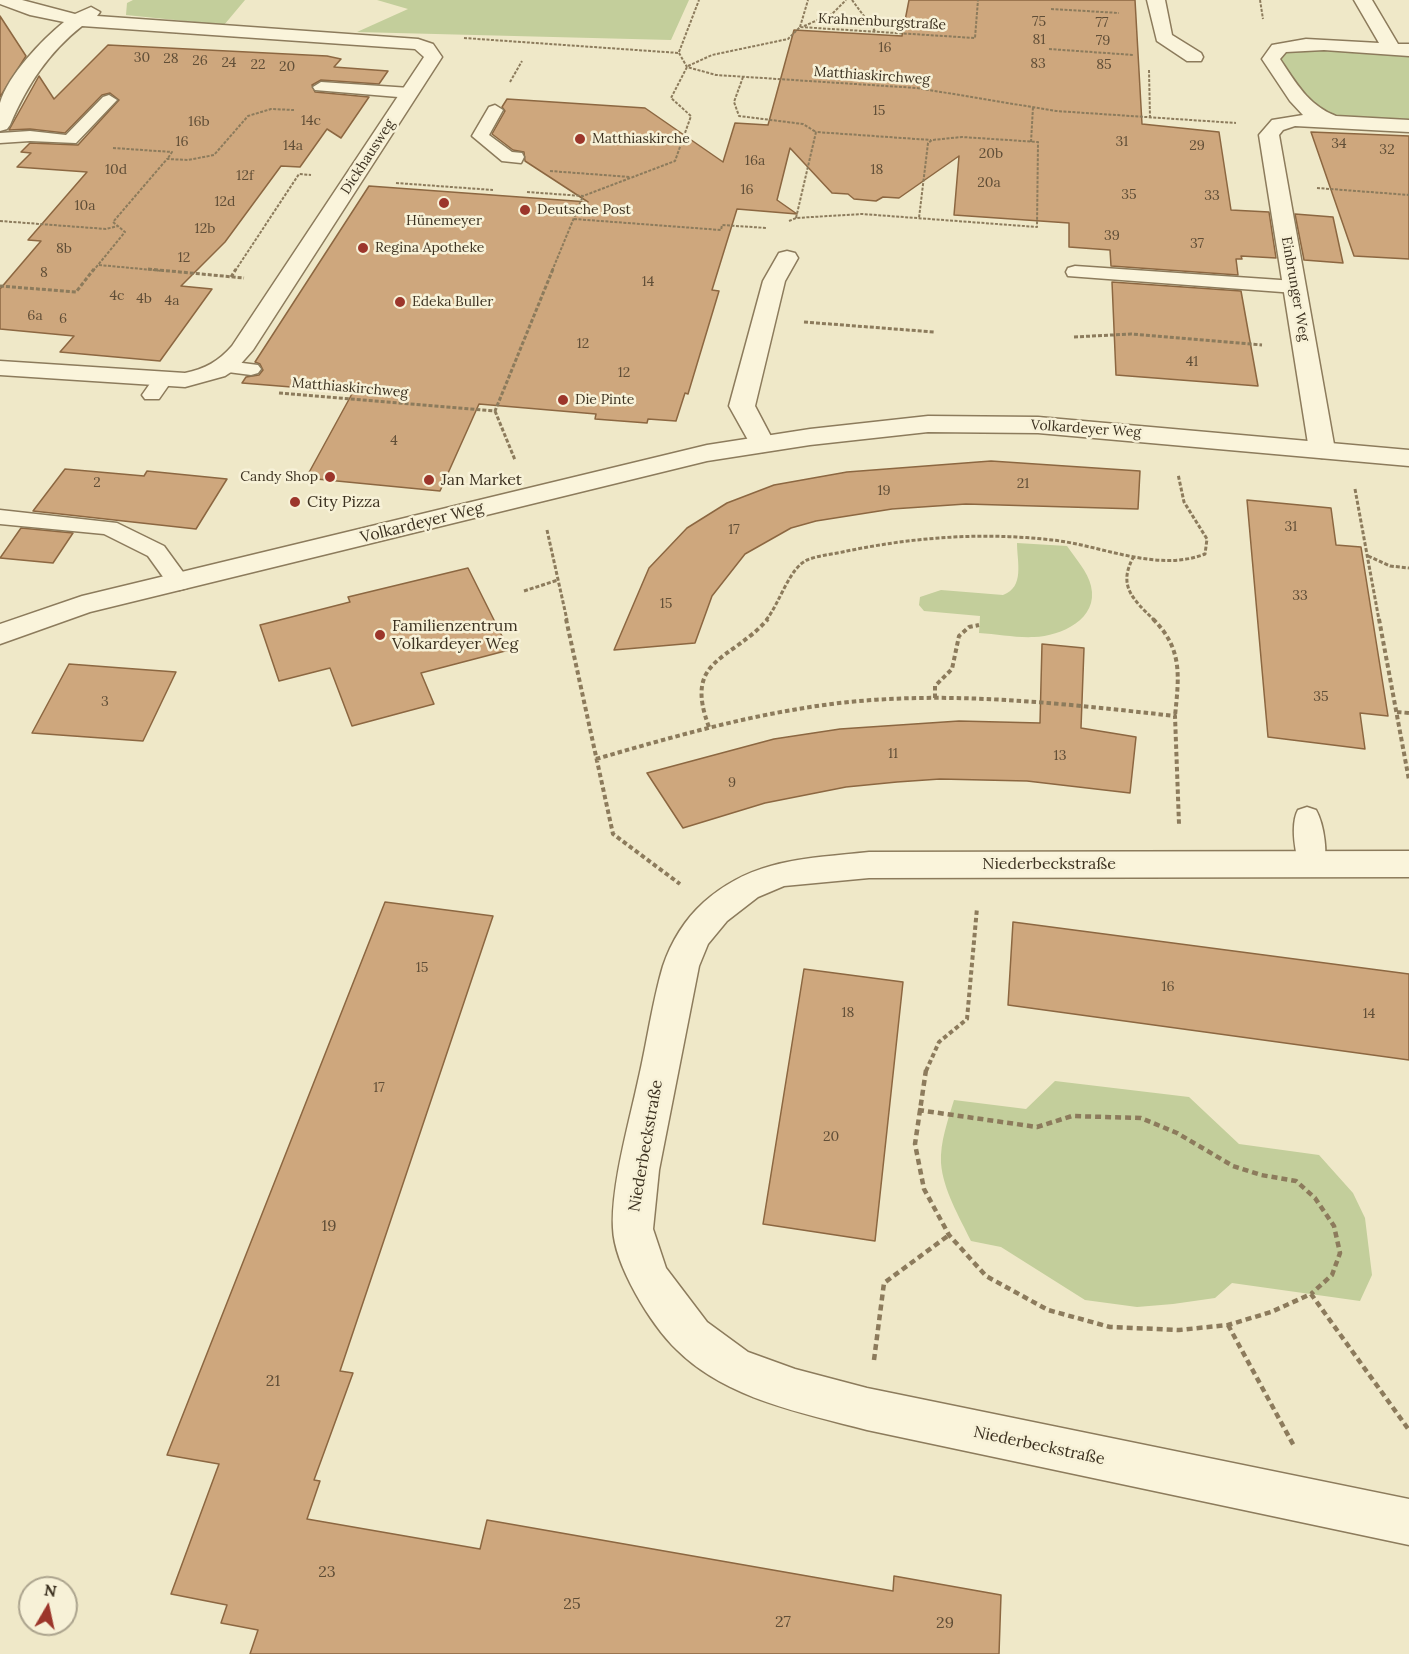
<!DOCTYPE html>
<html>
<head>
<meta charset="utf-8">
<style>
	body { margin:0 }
	#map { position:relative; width:1409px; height:1654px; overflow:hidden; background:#efe8c8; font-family:Lora,serif }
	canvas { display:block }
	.north { position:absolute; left:18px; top:1576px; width:60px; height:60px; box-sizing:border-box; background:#f7f1d7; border:2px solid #aca48e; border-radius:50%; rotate:9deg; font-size:16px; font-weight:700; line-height:24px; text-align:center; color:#3c3120 }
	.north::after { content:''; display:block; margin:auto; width:21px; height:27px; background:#9c362b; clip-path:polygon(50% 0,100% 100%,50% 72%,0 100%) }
</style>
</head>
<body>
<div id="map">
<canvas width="1409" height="1654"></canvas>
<div class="north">N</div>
</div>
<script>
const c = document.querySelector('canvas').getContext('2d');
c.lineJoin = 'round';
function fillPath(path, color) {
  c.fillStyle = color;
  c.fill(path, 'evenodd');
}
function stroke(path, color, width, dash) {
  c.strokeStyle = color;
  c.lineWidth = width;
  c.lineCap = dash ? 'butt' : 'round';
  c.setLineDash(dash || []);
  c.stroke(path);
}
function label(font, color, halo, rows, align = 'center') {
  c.font = font + ' Lora,serif';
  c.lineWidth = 5;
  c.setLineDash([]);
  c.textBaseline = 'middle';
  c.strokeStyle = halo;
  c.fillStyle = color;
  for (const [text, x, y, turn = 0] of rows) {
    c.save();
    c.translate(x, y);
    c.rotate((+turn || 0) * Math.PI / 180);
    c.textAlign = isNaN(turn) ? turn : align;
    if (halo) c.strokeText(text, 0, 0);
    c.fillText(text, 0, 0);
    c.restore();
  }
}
fillPath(new Path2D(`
	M 133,0 L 245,0 L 224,25 L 126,15 L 127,3 Z
	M 377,0 L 689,0 L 671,40 L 357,32 L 408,9 Z
	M 1280,48 L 1409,50 L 1409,125 L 1315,115 L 1275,52 Z
	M 1017,543 L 1067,546 C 1075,558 1088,572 1091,586 C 1099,619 1061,636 1034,637 C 1017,638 997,634 979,633 L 980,616 L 924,611 L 919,605 L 920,597 L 941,590 L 1003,595 C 1025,587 1017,562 1017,543 Z
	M 1055,1081 L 1189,1097 L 1239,1144 L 1319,1155 L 1353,1193 L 1365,1218 L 1372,1275 L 1360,1301 L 1232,1283 L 1215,1298 L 1173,1304 L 1137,1307 L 1085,1300 L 1001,1247 L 971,1241 C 960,1218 943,1190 941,1163 C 940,1142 948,1120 954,1100 L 1026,1109 Z`), '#c3ce9b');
const building = new Path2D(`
	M 909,0 L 1135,0 L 1142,124 L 1219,132 L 1231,210 L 1269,212 L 1276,258 L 1241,256 L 1242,259 L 1236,259 L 1238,275 L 1111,266 L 1110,250 L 1069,247 L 1069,223 L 954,215 L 959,156 L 899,198 L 883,197 L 876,201 L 854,199 L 848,194 L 832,193 L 790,148 L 777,200 L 797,214 L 737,209 L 712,290 L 719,291 L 688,394 L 685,393 L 676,421 L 648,419 L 647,423 L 595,419 L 596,414 L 479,404 L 440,491 L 306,478 L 353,392 L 242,383 L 246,377 L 259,375 L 263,370 L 260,364 L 255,362 L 369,186 L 588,202 L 525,161 L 524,152 L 513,150 L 492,134 L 505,111 L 502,107 L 507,99 L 645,108 L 723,162 L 735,123 L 768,125 L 794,30 L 902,36 Z
	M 0,16 L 26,56 L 0,97 Z
	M 108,45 L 327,56 L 341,59 L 334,67 L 388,71 L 379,84 L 321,80 L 312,85 L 315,92 L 369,97 L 341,138 L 327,129 L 300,167 L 281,166 L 225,242 L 181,286 L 212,289 L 160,361 L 60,352 L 74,336 L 0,329 L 0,289 L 41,241 L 28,240 L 87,172 L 17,167 L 31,153 L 21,152 L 30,143 L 78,145 L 119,100 L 110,93 L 102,95 L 65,133 L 30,129 L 9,130 L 39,76 L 54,99 Z
	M 1311,132 L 1409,136 L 1409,259 L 1354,256 Z
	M 1295,214 L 1333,217 L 1343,263 L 1304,260 Z
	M 1112,282 L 1241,291 L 1258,386 L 1116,375 Z
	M 991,461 L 1140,471 L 1138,509 L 966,504 L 892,509 L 816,521 L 791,528 L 745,554 L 712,596 L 695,643 L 614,650 L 649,568 L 687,528 L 727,503 L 774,485 L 847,472 Z
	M 65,469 L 144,476 L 147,471 L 227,479 L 196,529 L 33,511 Z
	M 1247,500 L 1331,508 L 1336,545 L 1361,547 L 1388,716 L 1360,713 L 1365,749 L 1268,737 Z
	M 21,528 L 73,533 L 53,563 L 0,558 Z
	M 468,568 L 509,650 L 421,673 L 434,704 L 352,726 L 330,668 L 279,681 L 260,625 L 350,602 L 348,597 Z
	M 1042,644 L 1084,648 L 1081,728 L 1136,737 L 1130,793 L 1027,781 L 940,779 L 897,782 L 846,787 L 765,803 L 683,828 L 647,773 L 774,739 L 840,729 L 959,721 L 1040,723 Z
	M 69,664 L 122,668 L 176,672 L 143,741 L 32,733 Z
	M 385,902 L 493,916 L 340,1371 L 353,1373 L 314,1480 L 320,1481 L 307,1519 L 480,1549 L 487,1520 L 893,1591 L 894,1576 L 1001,1595 L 999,1654 L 250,1654 L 258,1630 L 221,1623 L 227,1605 L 171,1594 L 219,1464 L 167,1455 Z
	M 1013,922 L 1409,974 L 1409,1060 L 1008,1005 Z
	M 804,969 L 903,982 L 875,1241 L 763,1224 Z`);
fillPath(building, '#cea77d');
stroke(building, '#8c6741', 1.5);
const service = new Path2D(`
	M 321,82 L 410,88 L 418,93 L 410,98 L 315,90 L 313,87 Z
	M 109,95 L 117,100 L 76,143 L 30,141 L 0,143 L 0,133 L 30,131 L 66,135 L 103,97 Z
	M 495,105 L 503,110 L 489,135 L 512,152 L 522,153 L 524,157 L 521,163 L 502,161 L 472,136 L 489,107 Z
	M 1075,266 L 1295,281 L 1304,287 L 1295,293 L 1068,276 L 1066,272 L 1068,268 Z
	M 227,361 L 258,365 L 261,369 L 258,373 L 251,375 L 220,371 L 217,367 L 220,363 Z
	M 163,373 L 170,375 L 173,379 L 159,399 L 145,399 L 142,395 L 156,375 Z
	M 0,510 L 117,523 L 164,546 L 191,583 L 187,588 L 179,590 L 171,588 L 148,556 L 104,534 L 0,524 Z
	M 1307,807 L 1316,810 C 1324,824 1329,857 1322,870 L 1312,873 L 1302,870 C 1295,857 1290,824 1298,810 Z`);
const minor = new Path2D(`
	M 0,0 L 22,0 L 75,14 L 91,7 L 100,12 L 97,16 L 418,39 L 433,44 L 442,57 L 253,350 L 237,368 L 225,376 L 185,387 L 0,375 L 0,361 L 185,373 C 205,369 219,361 232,346 L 424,57 L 415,49 L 82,26 C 48,53 27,85 10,125 L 7,129 L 0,131 C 0,122 0,111 0,103 C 8,75 42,40 64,22 L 30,15 L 0,4 Z
	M 1147,0 L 1165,0 L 1172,35 L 1201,53 L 1203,57 L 1201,61 L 1187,61 L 1157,41 Z
	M 1354,0 L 1372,0 L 1398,44 L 1409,44 L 1409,56 L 1324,50 L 1286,52 L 1280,59 C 1296,83 1308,105 1336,116 L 1409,120 L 1409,132 L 1295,126 L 1283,130 L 1279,135 L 1335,450 L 1331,455 L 1322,458 L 1313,455 L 1309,450 L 1259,135 L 1272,120 L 1303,115 L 1290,101 L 1262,59 L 1272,45 L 1306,39 L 1379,43 Z
	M 787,251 L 795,253 L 798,258 L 785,281 L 755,406 L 775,444 L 771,449 L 762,452 L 753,449 L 729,406 L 763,281 L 779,253 Z
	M 1409,851 L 1409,877 L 869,878 L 784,886 L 758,897 L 727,921 L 708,944 L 699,966 L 659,1170 L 653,1229 L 666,1268 L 707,1322 L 748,1352 L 795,1369 L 867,1388 L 1409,1499 L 1409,1545 L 867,1430 C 803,1413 726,1399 677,1350 C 651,1325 614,1265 613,1228 C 611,1186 629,1123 638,1081 C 647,1043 652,1003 663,966 C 671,942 685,919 704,902 C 754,858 806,859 869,852 Z`);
const tertiary = new Path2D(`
	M 928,416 L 1038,417 L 1409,450 L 1409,466 L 1038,433 L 928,432 L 810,445 L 707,461 L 90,612 L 0,644 L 0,624 L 82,596 L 707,445 L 810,429 Z`);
stroke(service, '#8c7b5c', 3);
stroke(minor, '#8c7b5c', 3);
stroke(tertiary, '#8c7b5c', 3);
stroke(new Path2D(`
	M 852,0 L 875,31
	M 1260,0 L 1263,19
	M 1051,9 L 1119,13
	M 804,26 L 832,14 L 846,0
	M 800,27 L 808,0
	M 464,38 L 679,53
	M 1049,49 L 1134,55
	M 679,52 L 699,0
	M 679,53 L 687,67 L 716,75 L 917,88 L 1056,111 L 1236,123
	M 688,66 L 712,55 L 788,39 L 800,27 L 975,38 L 978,0
	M 1149,70 L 1150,118
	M 743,77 L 734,102 L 739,116 L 803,124 L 816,132
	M 510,82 L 522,61
	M 1031,142 L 1033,107
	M 113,148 L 172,152 L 168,158
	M 550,171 L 630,177
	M 396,183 L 493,190
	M 1317,188 L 1409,195
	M 527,192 L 583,196 L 675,161 L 691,116 L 671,98 L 687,67
	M 796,218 L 816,132 L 931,140
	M 574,219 L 721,230 L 722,225 L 767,228
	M 0,221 L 106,229 L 118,226
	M 789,221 L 796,218 L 862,214 L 1037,227 L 1038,142 L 962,137 L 932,140 L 928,143 L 919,218
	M 99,265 L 164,271
	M 93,271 L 125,232 L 113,222 L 167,159 L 188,160 L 214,155 L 248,116 L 271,109 L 294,110
	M 235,271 L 299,174 L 311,175
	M 552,271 L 583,196`), '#8c7b5c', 2, [3, 1.5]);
stroke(new Path2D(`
	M 148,269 L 244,278
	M 231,277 L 236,269
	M 0,286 L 76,292 L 94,269
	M 804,322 L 934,332
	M 1074,337 L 1131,334 L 1262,345
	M 279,393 L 495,411 L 553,269
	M 495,411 L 515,460
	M 1355,489 L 1379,620
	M 547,530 L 567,620
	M 1134,556 C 1117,586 1133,599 1154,620
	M 1368,556 L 1390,566 L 1409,568
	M 524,591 L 558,580
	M 766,620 C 779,605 789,568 807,560 C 819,555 835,554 847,551 C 915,537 984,532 1052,540 C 1101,545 1157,573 1205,554 L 1207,539 L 1184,502 L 1178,474`), '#8c7b5c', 3, [4, 2]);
stroke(new Path2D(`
	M 566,619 L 613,834 L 680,884
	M 1153,619 C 1183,649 1179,676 1175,716
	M 1379,619 L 1409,780
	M 935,698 L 935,686 L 952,669 L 959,636 L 969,627 L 979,625
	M 1397,712 L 1409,713
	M 709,727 C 683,658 730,662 768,619
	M 596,759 C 679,735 762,711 849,702 C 957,691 1067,704 1175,716 L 1179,824
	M 926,1071 L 939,1042 L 967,1019 L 977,908`), '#8c7b5c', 4, [4.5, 3]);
stroke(new Path2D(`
	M 926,1070 L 915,1144 L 924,1189 L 949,1235 L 986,1276 L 1048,1310 L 1110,1327 L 1179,1330 L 1228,1325 L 1271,1312 L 1311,1294 L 1409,1430
	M 918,1110 L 1037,1127 L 1072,1116 L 1141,1118 L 1177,1133 L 1233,1166 L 1261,1175 L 1296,1181 L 1315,1198 L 1334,1226 L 1340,1253 L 1332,1275 L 1311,1294
	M 1228,1325 L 1294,1446
	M 874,1360 L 884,1283 L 949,1235`), '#8c7b5c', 4.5, [6, 4]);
fillPath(service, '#faf4db');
fillPath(minor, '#faf4db');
fillPath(tertiary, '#faf4db');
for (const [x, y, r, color] of [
	[580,139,6,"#9c362b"],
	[444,203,6,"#9c362b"],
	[525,210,6,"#9c362b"],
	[363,248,6,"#9c362b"],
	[400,302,6,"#9c362b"],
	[563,400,6,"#9c362b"],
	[330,477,6,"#9c362b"],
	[429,480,6,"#9c362b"],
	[295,502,6,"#9c362b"],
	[380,635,6,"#9c362b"]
]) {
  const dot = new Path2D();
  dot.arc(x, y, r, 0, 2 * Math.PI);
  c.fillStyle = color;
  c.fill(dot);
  stroke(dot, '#f7f1d7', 2);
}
label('14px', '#3c3120', '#f7f1d7', [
	["Krahnenburgstraße",882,22,3],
	["Matthiaskirchweg",872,76,4],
	["Dickhausweg",368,157,-57],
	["Einbrunger Weg",1295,289,80],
	["Matthiaskirchweg",350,388,5],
	["Volkardeyer Weg",1086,429,4]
]);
label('14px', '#604e37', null, [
	["75",1039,22],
	["77",1102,23],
	["81",1039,40],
	["79",1103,41],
	["16",885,48],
	["30",142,58],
	["28",171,59],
	["26",200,61],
	["24",229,63],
	["83",1038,64],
	["22",258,65],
	["85",1104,65],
	["20",287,67],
	["15",879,111],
	["14c",311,121],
	["16b",199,122],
	["16",182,142],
	["31",1122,142],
	["34",1339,144],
	["14a",293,146],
	["29",1197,146],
	["32",1387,150],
	["20b",991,154],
	["16a",755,161],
	["10d",116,170],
	["18",877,170],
	["12f",245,176],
	["20a",989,183],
	["16",747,190],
	["35",1129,195],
	["33",1212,196],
	["12d",225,202],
	["10a",85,206],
	["12b",205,229],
	["39",1112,236],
	["37",1197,244],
	["8b",64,249],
	["12",184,258],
	["8",44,273],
	["14",648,282],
	["4c",117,296],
	["4b",144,299],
	["4a",172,301],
	["6a",35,316],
	["6",63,319],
	["12",583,344],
	["41",1192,362],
	["12",624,373],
	["4",394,441],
	["2",97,483],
	["21",1023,484],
	["19",884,491],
	["31",1291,527],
	["17",734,530],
	["33",1300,596],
	["15",666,604],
	["35",1321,697],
	["3",105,702],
	["11",893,754],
	["13",1060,756],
	["9",732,783],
	["15",422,968],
	["16",1168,987],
	["18",848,1013],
	["14",1369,1014],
	["17",379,1088],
	["20",831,1137]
]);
label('14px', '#3c3120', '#f7f1d7', [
	["Matthiaskirche",592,139],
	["Deutsche Post",537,210],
	["Hünemeyer",444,221,"center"],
	["Regina Apotheke",375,248],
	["Edeka Buller",412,302],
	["Die Pinte",575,400],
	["Candy Shop",318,477,"right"]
], 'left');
label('16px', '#3c3120', '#f7f1d7', [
	["Jan Market",441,480],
	["City Pizza",307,502],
	["Familienzentrum",392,626],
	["Volkardeyer Weg",392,644]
], 'left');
label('16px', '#3c3120', '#f7f1d7', [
	["Volkardeyer Weg",422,523,-14],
	["Niederbeckstraße",1049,864],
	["Niederbeckstraße",646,1146,-80],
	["Niederbeckstraße",1039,1446,12]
]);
label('16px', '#604e37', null, [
	["19",329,1226],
	["21",273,1381],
	["23",327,1572],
	["25",572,1604],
	["27",783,1622],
	["29",945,1623]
]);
</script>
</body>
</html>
